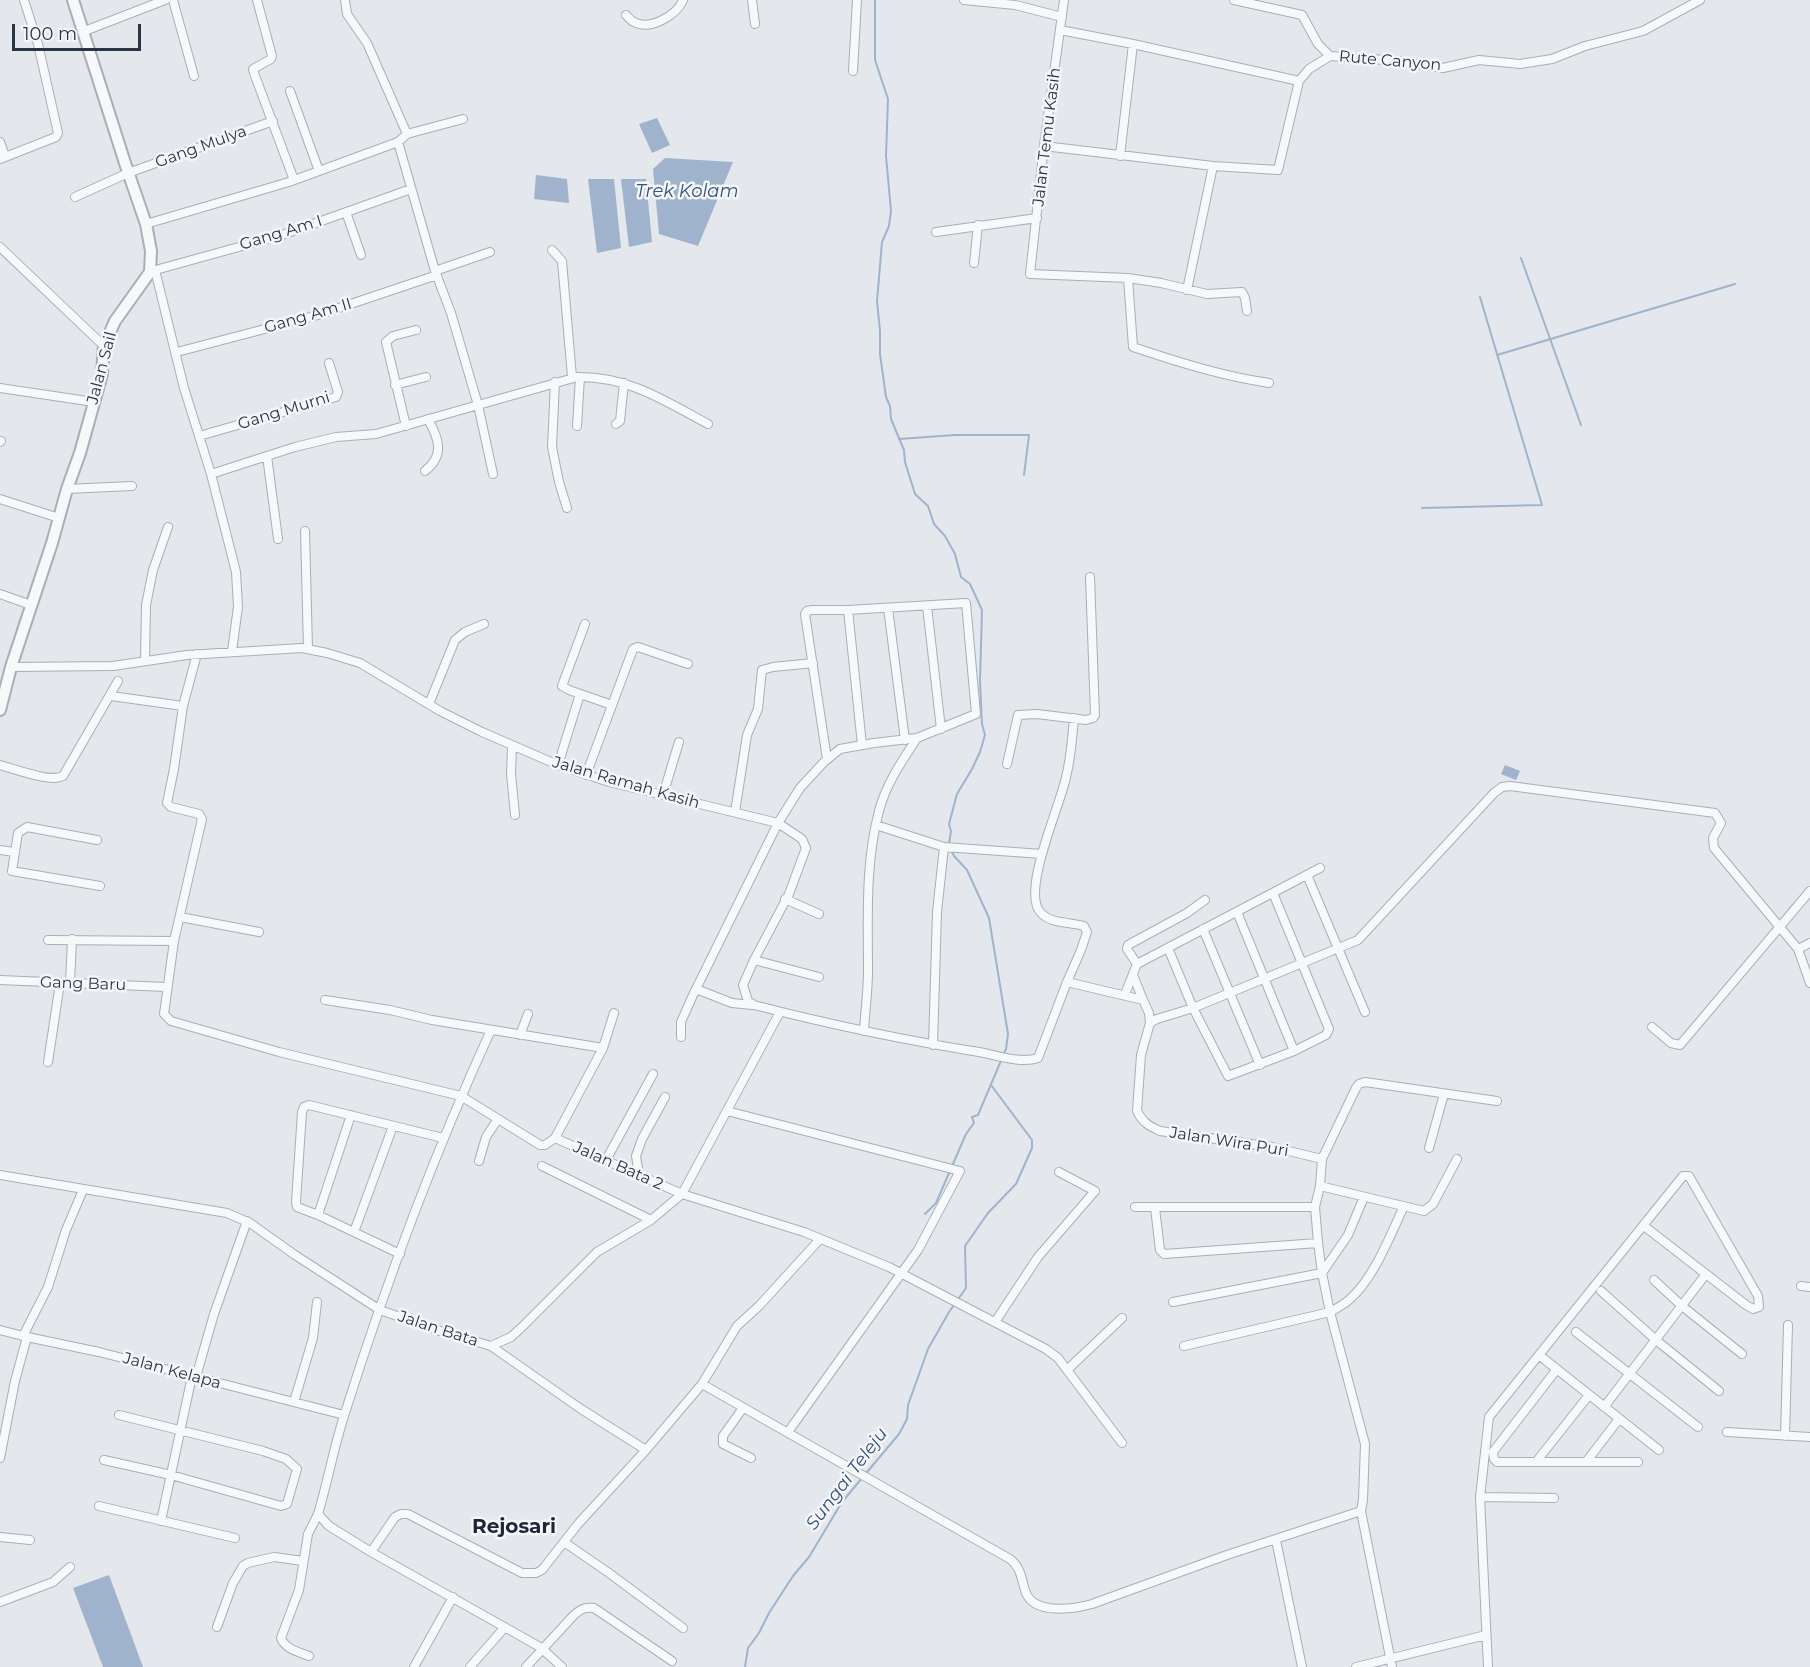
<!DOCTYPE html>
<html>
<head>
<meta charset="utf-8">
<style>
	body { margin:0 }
	#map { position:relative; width:1810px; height:1667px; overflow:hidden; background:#e4e7ec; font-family:Montserrat,sans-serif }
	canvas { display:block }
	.scale { position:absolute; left:12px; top:24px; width:129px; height:27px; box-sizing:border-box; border:3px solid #2b3445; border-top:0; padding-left:8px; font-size:18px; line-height:21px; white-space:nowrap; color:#2b3445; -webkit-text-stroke:4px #f4f6f9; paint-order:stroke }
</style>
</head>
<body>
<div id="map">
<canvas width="1810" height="1667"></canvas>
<div class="scale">100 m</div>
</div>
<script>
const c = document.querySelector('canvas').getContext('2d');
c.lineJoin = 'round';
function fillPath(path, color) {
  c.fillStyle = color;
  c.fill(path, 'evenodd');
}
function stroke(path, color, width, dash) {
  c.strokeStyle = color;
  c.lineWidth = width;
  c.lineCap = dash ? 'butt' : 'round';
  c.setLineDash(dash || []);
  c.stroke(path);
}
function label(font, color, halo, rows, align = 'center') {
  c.font = font + ' Montserrat,sans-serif';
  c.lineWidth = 5;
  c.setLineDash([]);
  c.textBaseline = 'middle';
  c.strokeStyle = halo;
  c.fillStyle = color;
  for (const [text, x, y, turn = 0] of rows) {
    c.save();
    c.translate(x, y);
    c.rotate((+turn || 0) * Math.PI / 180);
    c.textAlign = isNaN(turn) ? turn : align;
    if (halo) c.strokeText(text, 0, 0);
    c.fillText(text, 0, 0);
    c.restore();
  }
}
fillPath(new Path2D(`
	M 657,118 L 670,145 L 652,153 L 639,124 Z
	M 665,158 L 733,162 L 698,246 L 659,234 L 653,169 Z
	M 536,175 L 567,179 L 569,203 L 534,199 Z
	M 588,179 L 614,179 L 621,248 L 597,253 Z
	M 621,179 L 646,179 L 652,242 L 629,247 Z
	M 1505,765 L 1520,771 L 1516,780 L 1501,774 Z
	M 109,1575 L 143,1667 L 103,1667 L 73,1588 Z`), '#9fb4cc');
stroke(new Path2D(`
	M 875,0 L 875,60 L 888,99 L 886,156 L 891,211 L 889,226 L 882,242 L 877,301 L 880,331 L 880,354 L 886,397 L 890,406 L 891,419 L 904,450 L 905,462 L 915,494 L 928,506 L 934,524 L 945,536 L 955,554 L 961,577 L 970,584 L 982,610 L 980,682 L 982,724 L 985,735 L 980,752 L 972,769 L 957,794 L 949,824 L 951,831 L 949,844
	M 1521,258 L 1581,425
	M 1497,355 L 1735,284
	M 899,439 L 955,435 L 1029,435 L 1024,475
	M 1422,508 L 1542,505 L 1480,297
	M 925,1214 L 936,1203 L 966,1134 L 974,1123 L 972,1117 L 978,1115 L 1006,1049 L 1008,1034 L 989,918 L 967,870 L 954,856 L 951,850
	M 745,1667 L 748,1648 L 759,1633 L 769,1613 L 793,1576 L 809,1557 L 842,1502 L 899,1434 L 907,1419 L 908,1405 L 928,1349 L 949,1312 L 966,1288 L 965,1246 L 988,1213 L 1016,1184 L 1032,1148 L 1032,1140 L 991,1085`), '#9fb4cc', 2);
const minor = new Path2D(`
	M 173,0 L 194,76
	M 257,0 L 272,56 L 271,59 L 253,69 L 254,73 L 294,180
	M 345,0 L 347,14 L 367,43 L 407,134
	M 752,0 L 755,24
	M 964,0 L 1015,5 L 1062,17
	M 1064,0 L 1044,146 L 1030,274 L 1128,278 L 1161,283 L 1207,294 L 1242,292 L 1245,298 L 1247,311
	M 1234,0 L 1302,15 L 1318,44 L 1330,56 L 1398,61 L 1443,68 L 1479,60 L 1520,64 L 1552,59 L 1585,46 L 1643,31 L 1700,0
	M 626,15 C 629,18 631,21 634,22 C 650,31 677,15 683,0
	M 1060,30 L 1133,44 L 1299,81
	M 82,32 L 165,0
	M 853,71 L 857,0
	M 290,91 L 319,171
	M 0,142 L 5,156
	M 398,142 L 435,271 L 451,313 L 478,405 L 493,474
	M 1044,146 L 1213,166 L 1278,170 L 1299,81 L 1309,69 L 1330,56
	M 1120,156 L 1133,44
	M 0,159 L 56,137 L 58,133 L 38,44 L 24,0
	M 75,197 L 128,173 L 273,121
	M 346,212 L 361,255
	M 146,224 L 289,182 L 398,142 L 407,134 L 463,119
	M 936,232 L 1037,218
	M 0,247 L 104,346
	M 552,250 L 562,261 L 572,377
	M 974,263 L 978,225
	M 155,270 L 184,388 L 211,474 L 236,572 L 238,607 L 232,651
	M 152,271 L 282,235 L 411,189
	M 435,271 L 490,252
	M 1128,278 L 1133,347 C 1178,362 1222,376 1269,383
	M 1187,290 L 1213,166
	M 177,352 L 318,315 L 437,275
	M 555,382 L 552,447 L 559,482 L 567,508
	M 395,385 L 426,377
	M 0,388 L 94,402
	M 616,424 L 620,421 L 624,383
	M 406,426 L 386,342 L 393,336 L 416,330
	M 577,426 L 580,377
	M 199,436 L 336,397 L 338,392 L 329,363
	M 0,442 L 1,441
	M 267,456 L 278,539
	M 425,471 C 445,455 439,439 428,419
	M 211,474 L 295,447 L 336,437 L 376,434 L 577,377 C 628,376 665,401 708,424
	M 67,489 L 132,486
	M 0,499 L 59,518
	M 305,531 L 308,649
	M 0,594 L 31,605
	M 927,606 L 941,729
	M 888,608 L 905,740
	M 585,624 L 562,686 L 569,690 L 612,705
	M 145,661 L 146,605 L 153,570 L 168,527
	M 11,667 L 113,666 L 187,655 L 302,648 L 327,653 L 360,663 L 440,711 L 482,732 L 558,765 L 609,782 L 778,823 L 802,839 L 806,848 L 789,894 L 754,960 L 743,985 L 748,1001 L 754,1005 C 828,1024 903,1040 979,1052 C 996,1055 1021,1064 1038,1058 L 1067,982 L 1143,1000 L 1149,1013 L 1150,1023 L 1141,1055 L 1137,1111 C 1142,1122 1149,1126 1160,1131 L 1272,1147 L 1322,1159 L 1320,1186 L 1315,1207 L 1318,1243 L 1322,1273 L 1330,1312 L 1365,1444 L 1363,1500 L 1361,1511 L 1392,1667
	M 111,696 L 183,706 L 174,769 L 167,803 L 171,807 L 199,814 L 202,819 L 174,941 L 164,1014 L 171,1021 L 279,1052 L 461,1096 L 540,1145 L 545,1145 L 555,1138 L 682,1194 L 804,1232 L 889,1267 L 1046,1349 L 1058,1358 L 1122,1443
	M 429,704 L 455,640 L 465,632 L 484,624
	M 183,706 L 197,654
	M 512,746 L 511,774 L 515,815
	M 827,759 L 805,614 L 807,611 L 812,610 L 848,610
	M 1007,764 L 1018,715 L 1037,714 L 1086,720 L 1093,718 L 1095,715 L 1090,577
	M 0,765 C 15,769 51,783 63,776 L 118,681
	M 558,765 L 580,694
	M 586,775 L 633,649 L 638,647 L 688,664
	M 663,795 L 679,742
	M 735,812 L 747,735 L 758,709 L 762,670 L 773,667 L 813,663
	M 876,825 L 944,847 L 1042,854
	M 97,840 L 27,827 L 18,833 L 12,871 L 100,886
	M 0,850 L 14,852
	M 1307,875 L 1365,1012
	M 785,899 L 819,914
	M 1237,912 L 1294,1051
	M 180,917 L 259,932
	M 1203,929 L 1260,1065
	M 48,940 L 174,941
	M 1168,948 L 1193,1008 L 1228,1076 L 1294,1051 L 1326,1035 L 1329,1029 L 1273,893
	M 1798,949 L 1810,943
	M 754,960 L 819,977
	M 1137,964 L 1127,949 L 1128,945 L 1187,913 L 1205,900
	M 1133,975 L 1143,1000
	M 0,980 L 166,987
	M 1067,982 L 1081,950 L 1087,932 L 1084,926 C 1071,922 1051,924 1041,913 C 1020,893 1061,804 1066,777 C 1071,758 1072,738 1074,718
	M 70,983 L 72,939
	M 696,989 L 732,1003 L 752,1005
	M 1125,994 L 1137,964 L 1320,868
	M 325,1000 L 390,1010 L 432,1020 L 603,1048
	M 1150,1023 L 1157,1019 L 1193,1008 L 1358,940 L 1494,793 L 1502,787 L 1510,786 L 1715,813 L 1721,823 L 1713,838 L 1714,848 L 1798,949 L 1810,983
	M 1652,1027 L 1671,1043 L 1680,1045 L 1810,891
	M 491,1030 C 434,1154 386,1283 345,1413 C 334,1446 328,1481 318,1514 L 329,1526 L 371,1552 L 540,1647 L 562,1667
	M 864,1031 C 865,1011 868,991 868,971 C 868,918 865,863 879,811 C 886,784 902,761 917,738
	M 520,1035 L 528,1014
	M 681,1037 L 681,1022 L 693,995 L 778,823 L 800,788 L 824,762 L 840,749 L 874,743 L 917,738 L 976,714 L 966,603 L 848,610 L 862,745
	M 933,1045 L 937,912 L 944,847
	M 48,1062 L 60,983
	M 727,1111 L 960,1171 L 918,1250 L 788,1432
	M 555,1138 L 603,1048 L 614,1013
	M 1429,1148 L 1444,1094
	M 1322,1159 L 1356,1088 L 1359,1084 L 1365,1082 L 1497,1101
	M 606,1160 L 653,1074
	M 479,1161 L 486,1137 L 498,1119
	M 542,1166 L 651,1220
	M 0,1175 L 227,1213 L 250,1223 L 295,1255 L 380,1310 L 440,1331 L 491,1346 L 511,1337 L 521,1328 L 597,1252 L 651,1220 L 682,1194 L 780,1012
	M 639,1175 L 636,1156 L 642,1139 L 665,1097
	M 1320,1186 L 1424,1211 L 1433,1204 L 1457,1159
	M 1135,1207 L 1315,1207
	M 1155,1208 L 1160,1250 L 1164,1254 L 1318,1243
	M 318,1215 L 351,1115
	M 354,1232 L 393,1126
	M 400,1254 L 318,1215 L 297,1207 L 296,1202 L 302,1112 L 304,1107 L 309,1105 L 443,1138
	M 1654,1280 L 1682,1306 L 1742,1354
	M 1801,1286 L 1810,1287
	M 1601,1291 L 1656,1340 L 1719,1391
	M 1173,1302 L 1322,1273 L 1348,1235 L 1364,1197
	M 995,1322 L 1038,1257 L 1095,1191 L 1059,1172
	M 0,1330 L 27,1337 L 99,1352 L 344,1415
	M 1576,1332 L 1698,1427
	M 23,1336 L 48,1287 L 66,1230 L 83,1190
	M 491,1346 L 581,1409 L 646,1450
	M 1184,1346 L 1330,1312 C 1337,1308 1345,1304 1350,1299 C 1374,1278 1391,1234 1404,1206
	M 1539,1355 L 1659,1450
	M 1557,1369 L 1496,1448 L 1493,1452 L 1494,1459 L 1497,1462 L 1638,1462
	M 1067,1370 L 1122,1318
	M 196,1377 L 214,1314 L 247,1221
	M 702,1384 L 1010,1559 C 1022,1568 1021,1580 1026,1593 C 1035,1615 1074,1609 1092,1604 L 1227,1555 L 1361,1511
	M 294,1402 L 313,1338 L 317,1302
	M 1604,1407 L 1706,1274
	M 743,1408 L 723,1436 L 723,1444 L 751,1458
	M 1727,1432 L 1810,1437
	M 1785,1436 L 1788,1325
	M 0,1458 L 15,1381 L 27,1337
	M 104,1460 L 171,1475 L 281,1506 L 287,1504 L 297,1469 L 286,1459 L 263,1451 L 119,1415
	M 1536,1462 L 1589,1395
	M 1586,1462 L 1619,1419
	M 1480,1497 L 1554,1498
	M 99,1506 L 235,1538
	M 161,1521 L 192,1376
	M 0,1537 L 30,1540
	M 1276,1540 L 1302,1667
	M 564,1542 L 609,1573 L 683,1628
	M 371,1552 L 395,1517 L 401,1514 L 408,1514 L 522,1573 L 536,1573 L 542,1570 L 578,1524 L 646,1450 L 702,1384 L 737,1326 L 759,1306 L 820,1239
	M 0,1602 L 53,1582 L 70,1567
	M 217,1627 L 233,1583 L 243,1566 L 248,1563 L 274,1557 L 303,1561
	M 309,1656 C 299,1652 285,1649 281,1638 L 299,1590 L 308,1534 L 318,1514
	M 414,1667 L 453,1597
	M 470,1667 L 505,1627
	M 526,1667 L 574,1615 C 581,1609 585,1607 594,1608 L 672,1661
	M 1356,1667 L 1486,1635
	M 1488,1667 L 1480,1497 L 1489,1417 L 1683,1176 L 1689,1176 L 1758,1296 L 1759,1307 L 1753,1309 L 1746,1305 L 1644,1226`);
const tertiary = new Path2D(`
	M 0,710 L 11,667 L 52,543 L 67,489 L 80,453 L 102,374 L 104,346 L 115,321 L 150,272 L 151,251 L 146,224 L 125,163 L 73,0`);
stroke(minor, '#a9aeb7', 10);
stroke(tertiary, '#a9aeb7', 14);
stroke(minor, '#f7f8fa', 8);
stroke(tertiary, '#f7f8fa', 10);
label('16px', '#2b3445', '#f4f6f9', [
	["Rute Canyon",1390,61,5],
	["Jalan Temu Kasih",1047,137,-83],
	["Gang Mulya",201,147,-20],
	["Gang Am I",281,233,-17],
	["Gang Am II",308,316,-16],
	["Jalan Sail",102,368,-75],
	["Gang Murni",284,411,-17],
	["Jalan Ramah Kasih",626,783,16],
	["Gang Baru",83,984,2],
	["Jalan Wira Puri",1229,1142,9],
	["Jalan Bata 2",618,1166,24],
	["Jalan Bata",438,1329,18],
	["Jalan Kelapa",172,1371,15]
]);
label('italic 18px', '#34527a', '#f4f6f9', [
	["Trek Kolam",687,192],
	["Sungai Teleju",847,1479,-53]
]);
label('bold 20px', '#1d2536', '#f4f6f9', [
	["Rejosari",514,1527]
]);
</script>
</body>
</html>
